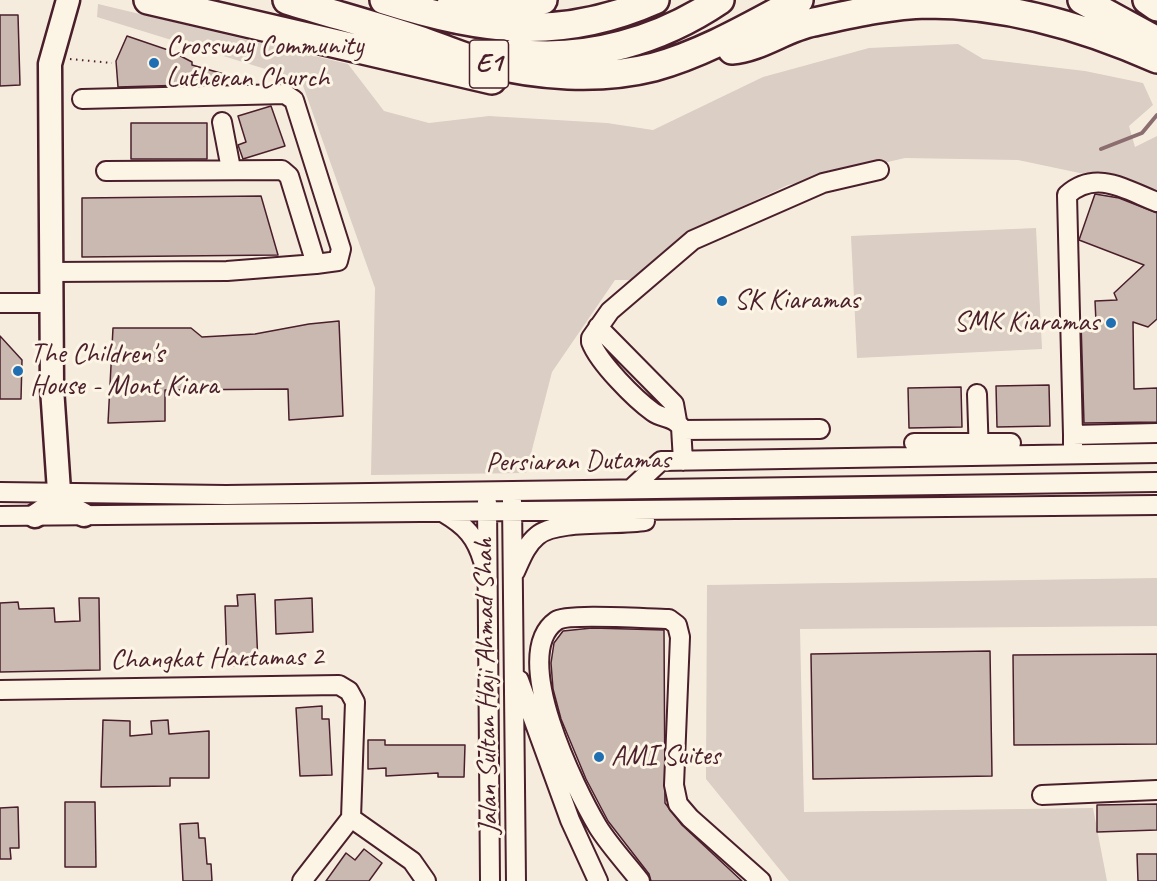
<!DOCTYPE html>
<html>
<head>
<meta charset="utf-8">
<style>
	body { margin:0 }
	canvas { display:block; background:#f5ecde }
</style>
</head>
<body>
<canvas width="1157" height="881"></canvas>
<script>
const c = document.querySelector('canvas').getContext('2d');
c.lineJoin = 'round';
function fillPath(path, color) {
  c.fillStyle = color;
  c.fill(path, 'evenodd');
}
function stroke(path, color, width, dash) {
  c.strokeStyle = color;
  c.lineWidth = width;
  c.lineCap = dash ? 'butt' : 'round';
  c.setLineDash(dash || []);
  c.stroke(path);
}
function label(font, color, halo, rows, align = 'center') {
  c.font = font + ' Caveat,sans-serif';
  c.lineWidth = 6;
  c.setLineDash([]);
  c.textBaseline = 'middle';
  c.strokeStyle = halo;
  c.fillStyle = color;
  for (const [text, x, y, turn = 0] of rows) {
    c.save();
    c.translate(x, y);
    c.rotate((+turn || 0) * Math.PI / 180);
    c.textAlign = isNaN(turn) ? turn : align;
    if (halo) c.strokeText(text, 0, 0);
    c.fillText(text, 0, 0);
    c.restore();
  }
}
fillPath(new Path2D(`
	M 98,4 L 348,64 L 384,111 L 429,123 L 489,116 L 607,123 L 653,130 L 763,77 L 869,48 L 958,44 L 983,59 L 1085,71 L 1143,83 L 1153,105 L 1129,126 L 1135,147 L 1157,136 L 1157,196 L 1127,183 L 1018,160 L 905,158 L 788,185 L 684,234 L 633,280 L 615,280 L 552,372 L 526,473 L 371,475 L 375,288 L 301,80 L 97,17 Z
	M 1036,228 L 1042,349 L 857,358 L 851,236 Z
	M 1157,578 L 1157,626 L 800,629 L 804,812 L 1093,808 L 1107,881 L 789,881 L 706,779 L 707,585 Z`), '#dbcec4');
stroke(new Path2D(`
	M 1101,149 L 1142,133 L 1157,115`), '#8c6e70', 4);
const building = new Path2D(`
	M 0,15 L 18,15 L 20,85 L 0,86 Z
	M 127,36 L 171,51 L 192,62 L 192,65 L 224,74 L 222,84 L 118,87 L 116,61 Z
	M 271,106 L 285,146 L 243,159 L 238,145 L 246,142 L 238,116 Z
	M 131,123 L 207,123 L 207,159 L 131,159 Z
	M 1095,194 L 1119,198 L 1157,213 L 1157,319 L 1148,327 L 1133,322 L 1134,389 L 1157,388 L 1157,422 L 1084,423 L 1081,322 L 1096,322 L 1095,301 L 1117,300 L 1114,293 L 1144,265 L 1079,240 Z
	M 261,196 L 278,255 L 82,257 L 82,198 Z
	M 339,321 L 343,416 L 289,420 L 288,389 L 165,390 L 165,421 L 108,423 L 113,328 L 191,328 L 202,337 L 255,334 L 309,324 Z
	M 0,336 L 22,360 L 21,399 L 0,399 Z
	M 1049,385 L 1050,426 L 997,427 L 996,386 Z
	M 961,387 L 962,427 L 909,428 L 908,388 Z
	M 255,594 L 258,664 L 227,666 L 225,606 L 238,606 L 237,595 Z
	M 79,598 L 99,598 L 100,670 L 0,672 L 0,603 L 18,602 L 19,609 L 54,608 L 55,622 L 80,621 Z
	M 312,598 L 313,632 L 276,634 L 275,600 Z
	M 592,628 L 664,630 L 665,803 L 682,825 L 742,881 L 651,881 L 649,874 L 608,821 L 586,779 L 561,719 L 553,689 L 551,663 L 554,643 L 563,631 Z
	M 990,651 L 992,776 L 813,779 L 811,654 Z
	M 1157,654 L 1157,744 L 1014,745 L 1013,655 Z
	M 322,706 L 322,719 L 329,719 L 332,775 L 300,776 L 296,708 Z
	M 103,720 L 130,721 L 130,736 L 152,734 L 151,721 L 168,720 L 169,734 L 209,731 L 209,778 L 170,778 L 170,786 L 101,787 Z
	M 368,740 L 385,740 L 385,745 L 465,745 L 464,777 L 438,777 L 438,773 L 386,776 L 386,768 L 368,769 Z
	M 65,802 L 95,802 L 96,867 L 65,867 Z
	M 1157,804 L 1157,830 L 1097,832 L 1097,805 Z
	M 18,807 L 19,848 L 10,848 L 11,859 L 0,859 L 0,808 Z
	M 198,823 L 199,838 L 205,838 L 207,864 L 211,864 L 212,881 L 183,881 L 180,824 Z
	M 364,849 L 382,863 L 369,881 L 326,881 L 346,853 L 355,860 Z
	M 1137,854 L 1157,854 L 1157,881 L 1138,881 Z`);
fillPath(building, '#cab9b1');
stroke(building, '#4a1f2b', 1.5);
const minor = new Path2D(`
	M 82,99 L 285,94 L 294,100 L 341,249 L 338,261 L 316,264
	M 222,122 L 231,169
	M 51,272 L 227,271 L 316,264 L 289,176 L 282,170 L 106,171
	M 0,303 L 51,303
	M 598,327 L 674,404 L 677,421
	M 977,394 L 979,456
	M 681,430 L 820,429
	M 1073,435 L 1067,195 C 1096,169 1126,190 1157,202
	M 914,443 L 1011,443
	M 1073,445 L 1073,435 L 1157,433
	M 683,461 L 681,427 C 673,416 663,419 653,412 C 635,399 599,363 591,342 L 591,338 L 610,311 L 693,240 L 823,183 L 879,170
	M 632,488 L 661,461 L 1157,453
	M 0,492 L 226,495 L 1157,482
	M 512,501 L 516,881
	M 487,502 L 490,881
	M 444,513 C 466,526 476,537 483,561
	M 0,516 L 1157,505
	M 515,572 C 521,559 526,545 537,536 C 556,519 619,526 645,521
	M 519,680 L 570,820 L 598,881
	M 0,690 L 339,685 L 349,691 L 355,702 L 351,818 L 412,861 L 426,881
	M 1042,795 L 1157,790
	M 302,881 L 351,818
	M 640,881 C 626,863 610,846 598,827 C 576,790 508,655 556,621 C 567,613 650,619 669,619 L 677,625 L 680,637 L 674,785 L 678,804 L 690,818 L 761,881`);
const major = new Path2D(`
	M 59,491 L 73,509 L 84,515
	M 35,516 L 54,503 L 59,491 L 52,388 L 50,64 L 68,0`);
const highway = new Path2D(`
	M 148,0 L 492,80
	M 287,0 C 332,14 377,26 422,41 C 442,48 462,57 482,62 C 537,76 599,81 654,67 C 705,53 752,25 799,0
	M 384,0 C 481,31 560,42 655,0
	M 1082,0 L 1157,41
	M 1147,0 L 1157,7
	M 450,7 L 493,7 L 543,0
	M 732,50 C 760,48 786,27 814,22 C 851,14 889,5 927,4 C 1006,4 1085,27 1157,59
	M 514,53 C 587,62 661,40 720,0`);
stroke(minor, '#4a1f2b', 22);
stroke(major, '#4a1f2b', 27);
stroke(highway, '#4a1f2b', 32);
stroke(new Path2D(`
	M 70,59 L 112,63`), '#4a1f2b', 2, [1.5, 4.5]);
stroke(minor, '#fcf5e5', 18);
stroke(major, '#fcf5e5', 22);
stroke(highway, '#fcf5e5', 27);
for (const [x, y, r, color] of [
	[154,63,6,"#1f6fb2"],
	[722,301,6,"#1f6fb2"],
	[1111,323,6,"#1f6fb2"],
	[18,371,6,"#1f6fb2"],
	[599,757,6,"#1f6fb2"]
]) {
  const dot = new Path2D();
  dot.arc(x, y, r, 0, 2 * Math.PI);
  c.fillStyle = color;
  c.fill(dot);
  stroke(dot, '#fcf5e5', 2);
}
for (const [x, y, w] of [
	[489,64,39]
]) {
  const box = new Path2D();
  box.roundRect(x - w / 2, y - 24, w, 48, 4.5);
  c.fillStyle = '#fcf5e5';
  c.fill(box);
  stroke(box, '#4a1f2b', 1.5);
}
label('bold 27px', '#4a1f2b', null, [
	["E1",489,64]
]);
label('28px', '#4a1f2b', '#fcf5e5', [
	["Crossway Community",166,47],
	["Lutheran Church",166,79],
	["SK Kiaramas",734,301],
	["SMK Kiaramas",1099,323,"right"],
	["The Children's",30,355],
	["House - Mont Kiara",30,387],
	["AMI Suites",611,757]
], 'left');
label('28px', '#4a1f2b', '#fcf5e5', [
	["Persiaran Dutamas",578,462,-1],
	["Changkat Hartamas 2",217,659,-1],
	["Jalan Sultan Haji Ahmad Shah",487,686,-91]
]);
</script>
</body>
</html>
